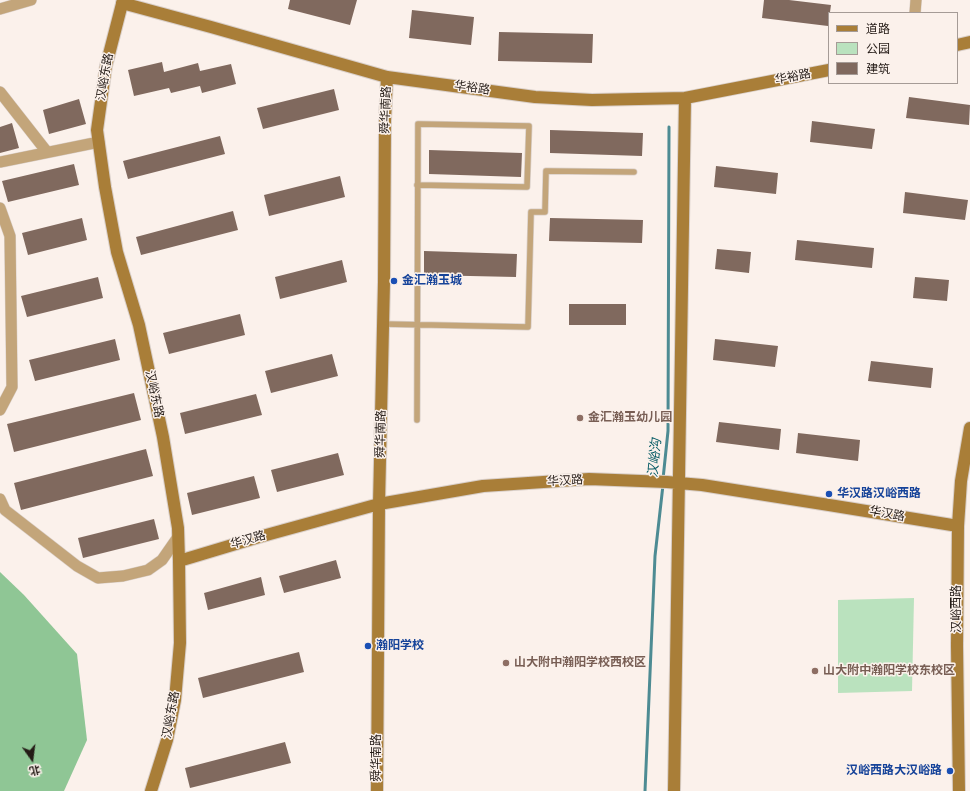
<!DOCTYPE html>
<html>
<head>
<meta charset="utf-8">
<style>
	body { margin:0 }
	#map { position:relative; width:970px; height:791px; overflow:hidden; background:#fbf1eb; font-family:"Open Sans","Noto Sans SC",sans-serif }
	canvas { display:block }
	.legend { position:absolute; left:828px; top:12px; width:130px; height:72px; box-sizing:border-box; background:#fbf1eb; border:1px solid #a59b96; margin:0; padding:5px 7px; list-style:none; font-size:12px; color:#241b16 }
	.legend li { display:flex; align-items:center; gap:8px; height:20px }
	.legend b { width:20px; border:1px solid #a59b96 }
	.north { position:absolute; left:12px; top:739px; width:40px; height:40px; -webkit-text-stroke:3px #fbf1eb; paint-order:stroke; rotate:166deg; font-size:11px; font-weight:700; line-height:16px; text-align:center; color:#241b16 }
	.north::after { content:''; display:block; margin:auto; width:14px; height:18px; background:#241b16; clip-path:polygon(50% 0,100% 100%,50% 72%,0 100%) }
</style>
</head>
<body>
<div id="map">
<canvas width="970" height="791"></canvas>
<ul class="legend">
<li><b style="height:5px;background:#a97e38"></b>道路</li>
<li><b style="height:11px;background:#bae2be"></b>公园</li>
<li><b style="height:11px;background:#80695e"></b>建筑</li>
</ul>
<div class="north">北</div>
</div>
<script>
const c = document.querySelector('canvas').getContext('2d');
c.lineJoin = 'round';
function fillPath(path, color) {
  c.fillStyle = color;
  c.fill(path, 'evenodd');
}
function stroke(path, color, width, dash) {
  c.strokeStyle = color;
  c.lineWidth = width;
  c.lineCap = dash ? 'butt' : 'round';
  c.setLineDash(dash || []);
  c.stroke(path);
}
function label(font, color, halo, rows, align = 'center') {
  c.font = font + ' "Open Sans","Noto Sans SC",sans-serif';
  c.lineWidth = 3;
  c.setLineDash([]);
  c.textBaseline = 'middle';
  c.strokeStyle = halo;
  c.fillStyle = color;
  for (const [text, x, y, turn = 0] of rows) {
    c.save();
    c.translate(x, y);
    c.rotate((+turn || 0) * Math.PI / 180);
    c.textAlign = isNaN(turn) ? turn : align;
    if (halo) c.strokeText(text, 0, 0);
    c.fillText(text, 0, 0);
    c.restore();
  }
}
fillPath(new Path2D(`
	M 914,598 L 912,691 L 838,693 L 838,600 Z`), '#bae2be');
fillPath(new Path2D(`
	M 0,572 L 24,595 L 77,654 L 87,740 L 64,791 L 0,791 Z`), '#8fc695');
stroke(new Path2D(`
	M 663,479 L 668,431 L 669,127
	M 645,791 L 655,556 L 663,485`), '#4d8b93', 3);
fillPath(new Path2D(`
	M 290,0 L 357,0 L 350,25 L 288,9 Z
	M 764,0 L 789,0 L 831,5 L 828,26 L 762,18 Z
	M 412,10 L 474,17 L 471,45 L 409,38 Z
	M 499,32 L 593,34 L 592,63 L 498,61 Z
	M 162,62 L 164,72 L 198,63 L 200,71 L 231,64 L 236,84 L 202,93 L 200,86 L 171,93 L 169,88 L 134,96 L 128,70 Z
	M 334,89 L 339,110 L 263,129 L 257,108 Z
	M 909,97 L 970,105 L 969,125 L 906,118 Z
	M 79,99 L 86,124 L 49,134 L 43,110 Z
	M 812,121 L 875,129 L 872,149 L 810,142 Z
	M 12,123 L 19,148 L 0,153 L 0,127 Z
	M 550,130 L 643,133 L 642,156 L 550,153 Z
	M 220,136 L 225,154 L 128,179 L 123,161 Z
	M 429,150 L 522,153 L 521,177 L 429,174 Z
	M 74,164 L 79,185 L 8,202 L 2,181 Z
	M 716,166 L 778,173 L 776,194 L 714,187 Z
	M 340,176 L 345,197 L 269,216 L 264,195 Z
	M 905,192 L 968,200 L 965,220 L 903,213 Z
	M 233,211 L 238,230 L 141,255 L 136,237 Z
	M 82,218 L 87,240 L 28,255 L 22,233 Z
	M 550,218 L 643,220 L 642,243 L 549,241 Z
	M 797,240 L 874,248 L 872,268 L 795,260 Z
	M 717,249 L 751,252 L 749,273 L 715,269 Z
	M 424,251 L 517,254 L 516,277 L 424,275 Z
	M 342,260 L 347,282 L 280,299 L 275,277 Z
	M 98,277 L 103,298 L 27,317 L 21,296 Z
	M 915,277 L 949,280 L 947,301 L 913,298 Z
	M 569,304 L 626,304 L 626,325 L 569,325 Z
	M 240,314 L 245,335 L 169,354 L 163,333 Z
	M 115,339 L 120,360 L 35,381 L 29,360 Z
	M 715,339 L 778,346 L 775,367 L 713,360 Z
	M 332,354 L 338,376 L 271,393 L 265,371 Z
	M 871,361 L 933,368 L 931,388 L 868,381 Z
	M 134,393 L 141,420 L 14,452 L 7,424 Z
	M 256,394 L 262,415 L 185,434 L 180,413 Z
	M 719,422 L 781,429 L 779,450 L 716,442 Z
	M 798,433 L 860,440 L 858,461 L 796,453 Z
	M 146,449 L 153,476 L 21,510 L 14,483 Z
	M 338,453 L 344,475 L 277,492 L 271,470 Z
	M 254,476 L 260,498 L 192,515 L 187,493 Z
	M 154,519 L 159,539 L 83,558 L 78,538 Z
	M 336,560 L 341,578 L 284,593 L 279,576 Z
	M 261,577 L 265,595 L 208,610 L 204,593 Z
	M 299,652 L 304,672 L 203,698 L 198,678 Z
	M 285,742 L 291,763 L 190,788 L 185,768 Z`), '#80695e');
const lane = new Path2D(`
	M 383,324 L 528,327 L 531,212 L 545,212 L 546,171 L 634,172
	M 417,420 L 418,124 L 529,126 L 527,187 L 417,185`);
const street = new Path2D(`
	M 0,9 L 31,0
	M 915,13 L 916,0
	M 0,92 L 47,152
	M 0,162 L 99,142
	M 0,208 L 10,236 L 12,387 L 0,410
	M 0,499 L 5,510 L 77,566 L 98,578 L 123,576 L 148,570 L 162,560 L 178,537`);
const secondary = new Path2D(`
	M 123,0 L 106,66 L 97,130 L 105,187 L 117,252 L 139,325 L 163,437 L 178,528 L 179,561 L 180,643 L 175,700 L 167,740 L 151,791
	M 122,3 L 211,27 L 387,77 L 535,97 L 592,100 L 685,98 L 829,70
	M 957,45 L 970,42
	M 179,561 L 259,537 L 379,504 L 483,486 L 589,479 L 667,482 L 702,485 L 829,505 L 958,526
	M 377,791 L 379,504 L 384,282 L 385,121 L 387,77
	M 674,791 L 685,98
	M 959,791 L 957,646 L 958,526 L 961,481 L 970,428`);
stroke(lane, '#d9cfc9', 7);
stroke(street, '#d9cfc9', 12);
stroke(secondary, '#d9cfc9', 14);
stroke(lane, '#c3a57a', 5.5);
stroke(street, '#c3a57a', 11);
stroke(secondary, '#a97e38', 12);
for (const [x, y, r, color] of [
	[394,281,4,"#1a4fb4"],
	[580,418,4,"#8d6e63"],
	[829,494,4,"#1a4fb4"],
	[368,646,4,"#1a4fb4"],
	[506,663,4,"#8d6e63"],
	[815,671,4,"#8d6e63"],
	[950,771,4,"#1a4fb4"]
]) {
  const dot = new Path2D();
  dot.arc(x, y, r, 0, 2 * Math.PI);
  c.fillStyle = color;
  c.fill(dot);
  stroke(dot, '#fbf1eb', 1.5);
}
label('12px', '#241b16', '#fbf1eb', [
	["汉峪东路",105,77,-80],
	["华裕路",793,77,-11],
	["华裕路",472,88,8],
	["舜华南路",386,110,-88],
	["汉峪东路",154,394,78],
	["舜华南路",381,434,-89],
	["华汉路",565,481,-3],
	["华汉路",887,514,10],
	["华汉路",248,540,-16],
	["汉峪西路",957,609,-90],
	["汉峪东路",171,715,-80],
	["舜华南路",377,758,-90]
]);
label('bold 12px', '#164399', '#fbf1eb', [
	["金汇瀚玉城",402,281],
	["华汉路汉峪西路",837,494],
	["瀚阳学校",376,646],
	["汉峪西路大汉峪路",942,771,"right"]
], 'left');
label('bold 12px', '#785e54', '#fbf1eb', [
	["金汇瀚玉幼儿园",588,418],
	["山大附中瀚阳学校西校区",514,663],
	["山大附中瀚阳学校东校区",823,671]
], 'left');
label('italic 13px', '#045a64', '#fbf1eb', [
	["汉峪沟",655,458,-84]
]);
</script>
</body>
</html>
